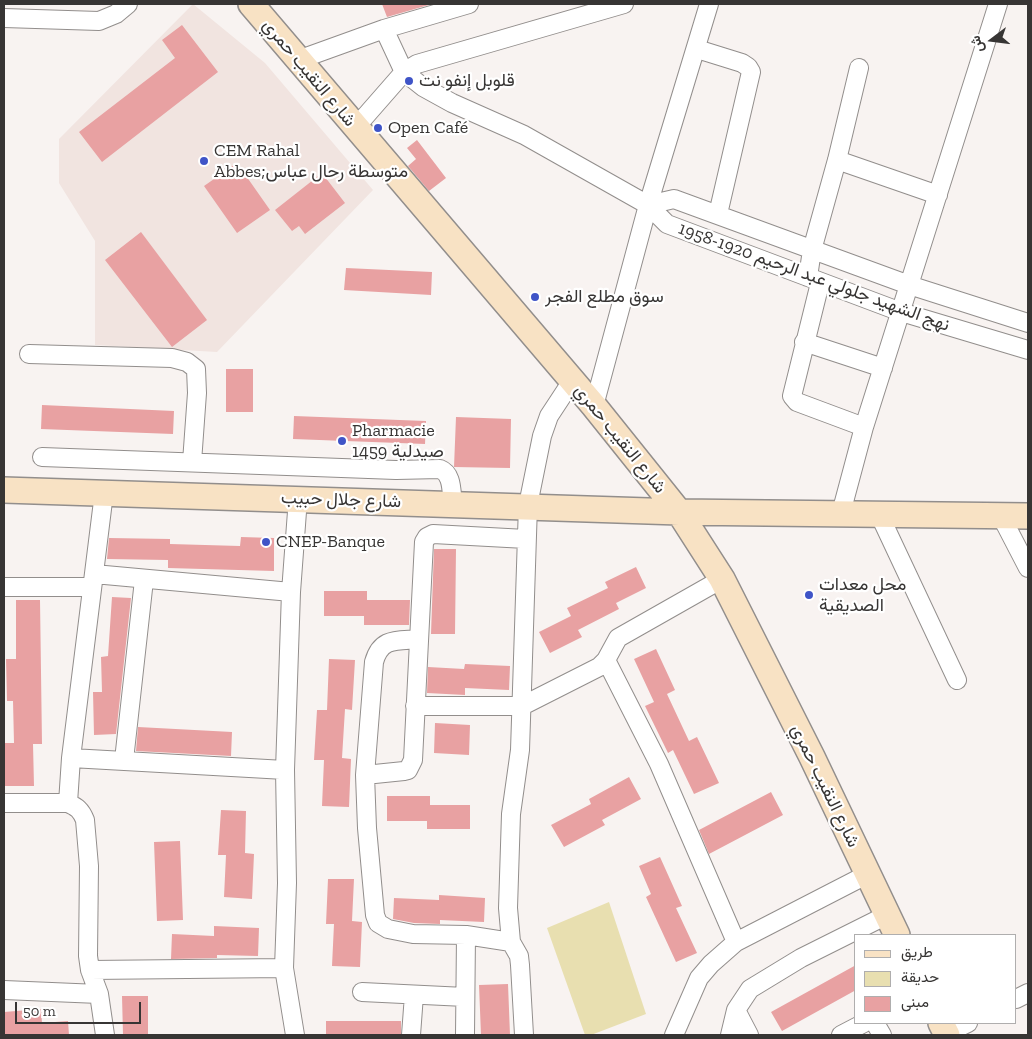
<!DOCTYPE html>
<html>
<head>
<meta charset="utf-8">
<style>
	body { margin:0 }
	#map { position:relative; width:1032px; height:1039px; overflow:hidden; background:#f8f3f1; font-family:"Zilla Slab",Vazirmatn,serif }
	canvas { display:block }
	.frame { position:absolute; inset:0; border:5px solid #373534; pointer-events:none }
	.legend { position:absolute; left:854px; top:934px; width:162px; height:90px; box-sizing:border-box; background:#fff; border:1px solid #afaeae; margin:0; padding:6px 9px; list-style:none; font-size:15px; color:#373534 }
	.legend li { display:flex; align-items:center; gap:10px; height:25px }
	.legend b { width:25px; border:1px solid #afaeae }
	.north { position:absolute; left:967px; top:15px; width:50px; height:50px; -webkit-text-stroke:4px #fff; paint-order:stroke; rotate:255deg; font-size:14px; font-weight:700; line-height:20px; text-align:center; color:#373534 }
	.north::after { content:''; display:block; margin:auto; width:18px; height:22px; background:#373534; clip-path:polygon(50% 0,100% 100%,50% 72%,0 100%) }
	.scale { position:absolute; left:15px; top:1002px; width:126px; height:22px; box-sizing:border-box; border:2px solid #373534; border-top:0; padding-left:6px; font-size:15px; line-height:18px; white-space:nowrap; color:#373534; -webkit-text-stroke:4px #fff; paint-order:stroke }
</style>
</head>
<body>
<div id="map">
<canvas width="1032" height="1039"></canvas>
<div class="frame"></div>
<ul class="legend">
<li><b style="height:6px;background:#f8e2c4"></b>طريق</li>
<li><b style="height:14px;background:#e8dfb0"></b>حديقة</li>
<li><b style="height:14px;background:#e8a1a2"></b>مبنى</li>
</ul>
<div class="north">ش</div>
<div class="scale">50 m</div>
</div>
<script>
const c = document.querySelector('canvas').getContext('2d');
c.lineJoin = 'round';
function fillPath(path, color) {
  c.fillStyle = color;
  c.fill(path, 'evenodd');
}
function stroke(path, color, width, dash) {
  c.strokeStyle = color;
  c.lineWidth = width;
  c.lineCap = dash ? 'butt' : 'round';
  c.setLineDash(dash || []);
  c.stroke(path);
}
function label(font, color, halo, rows, align = 'center') {
  c.font = font + ' "Zilla Slab",Vazirmatn,serif';
  c.lineWidth = 4.5;
  c.setLineDash([]);
  c.textBaseline = 'middle';
  c.strokeStyle = halo;
  c.fillStyle = color;
  for (const [text, x, y, turn = 0] of rows) {
    c.save();
    c.translate(x, y);
    c.rotate((+turn || 0) * Math.PI / 180);
    c.textAlign = isNaN(turn) ? turn : align;
    if (halo) c.strokeText(text, 0, 0);
    c.fillText(text, 0, 0);
    c.restore();
  }
}
fillPath(new Path2D(`
	M 193,4 L 265,63 L 373,190 L 217,352 L 95,345 L 95,241 L 59,183 L 59,139 Z`), '#f1e4e0');
fillPath(new Path2D(`
	M 609,902 L 646,1014 L 591,1035 L 585,1035 L 547,928 Z`), '#e8dfb0');
fillPath(new Path2D(`
	M 382,4 L 432,4 L 387,17 Z
	M 182,25 L 218,72 L 102,162 L 79,132 L 175,58 L 162,40 Z
	M 417,140 L 446,178 L 429,191 L 408,166 L 416,159 L 407,148 Z
	M 237,163 L 270,210 L 237,233 L 204,186 Z
	M 322,173 L 345,203 L 305,234 L 299,226 L 292,231 L 275,210 Z
	M 141,232 L 207,320 L 172,347 L 105,260 Z
	M 346,268 L 432,272 L 431,295 L 344,290 Z
	M 226,369 L 253,369 L 253,412 L 226,412 Z
	M 42,405 L 174,411 L 173,434 L 41,429 Z
	M 294,416 L 426,421 L 425,444 L 293,439 Z
	M 456,417 L 511,419 L 510,468 L 454,467 Z
	M 241,537 L 274,538 L 274,571 L 168,568 L 168,560 L 107,559 L 109,538 L 170,539 L 170,544 L 240,546 Z
	M 434,549 L 456,549 L 455,634 L 431,634 Z
	M 636,567 L 646,588 L 616,603 L 619,609 L 578,630 L 582,637 L 550,653 L 539,632 L 571,616 L 567,608 L 608,588 L 605,582 Z
	M 324,591 L 367,591 L 367,600 L 410,600 L 409,625 L 364,625 L 364,616 L 324,616 Z
	M 112,597 L 131,598 L 116,734 L 94,735 L 93,692 L 102,692 L 101,657 L 108,656 Z
	M 16,600 L 40,600 L 42,744 L 33,744 L 34,786 L 5,786 L 5,743 L 14,743 L 13,701 L 7,701 L 6,659 L 16,659 Z
	M 656,649 L 675,690 L 667,694 L 689,741 L 697,737 L 719,783 L 694,794 L 673,750 L 668,753 L 645,706 L 654,702 L 634,659 Z
	M 329,659 L 355,660 L 352,710 L 345,709 L 342,758 L 351,759 L 349,807 L 322,806 L 324,760 L 314,760 L 317,710 L 327,710 Z
	M 465,664 L 510,666 L 509,690 L 465,688 L 465,695 L 427,693 L 428,667 L 464,669 Z
	M 435,723 L 470,725 L 469,755 L 434,753 Z
	M 138,727 L 232,732 L 231,756 L 136,751 Z
	M 629,777 L 641,799 L 602,820 L 605,825 L 564,847 L 551,825 L 591,804 L 589,799 Z
	M 771,792 L 783,815 L 709,854 L 699,830 Z
	M 387,796 L 430,796 L 430,805 L 470,805 L 470,829 L 427,829 L 427,821 L 387,821 Z
	M 221,810 L 246,811 L 245,853 L 254,854 L 252,899 L 224,897 L 226,855 L 218,855 Z
	M 180,841 L 183,920 L 157,921 L 154,842 Z
	M 660,857 L 682,906 L 676,908 L 697,953 L 676,962 L 646,897 L 651,894 L 639,866 Z
	M 328,879 L 354,879 L 352,921 L 362,922 L 360,967 L 332,966 L 334,924 L 326,924 Z
	M 439,895 L 485,898 L 484,922 L 440,920 L 440,924 L 414,923 L 393,919 L 394,898 L 439,900 Z
	M 214,926 L 259,928 L 258,956 L 217,955 L 217,958 L 171,959 L 172,934 L 214,936 Z
	M 856,965 L 856,990 L 782,1031 L 771,1012 Z
	M 508,984 L 510,1035 L 481,1035 L 479,985 Z
	M 122,996 L 148,996 L 148,1035 L 123,1035 Z
	M 41,1009 L 42,1023 L 68,1021 L 69,1035 L 4,1035 L 4,1012 Z
	M 326,1021 L 401,1021 L 401,1035 L 326,1035 Z`), '#e8a1a2');
const street = new Path2D(`
	M 4,18 L 99,21 L 116,14 L 128,4
	M 384,29 L 404,72 L 423,87 L 452,103 L 524,135 L 648,205 L 667,224 L 901,312 L 1028,350
	M 697,49 L 742,63 L 748,67 L 751,72 L 718,214
	M 298,60 L 384,29 L 469,4
	M 355,128 L 404,72 L 417,64 L 624,4
	M 837,160 L 938,195
	M 648,205 L 674,199 L 909,285 L 1028,323
	M 808,277 L 812,250 L 837,160 L 859,68
	M 820,283 L 792,396 L 797,402 L 864,427
	M 804,342 L 883,368
	M 29,354 L 172,358 L 187,362 L 196,369 L 197,393 L 192,462
	M 594,406 L 648,205 L 709,4
	M 42,457 L 396,470 L 440,469 C 453,474 451,492 453,504
	M 841,513 L 864,427 L 998,4
	M 879,514 L 957,680
	M 1001,516 L 1028,568
	M 94,574 L 291,592
	M 4,587 L 92,587
	M 419,639 C 397,641 381,637 374,662 L 365,775 L 367,828 L 375,915 L 378,923 L 388,929 L 413,934 L 466,935 L 511,942
	M 606,660 L 659,764 L 736,942
	M 415,706 L 522,706 L 599,667 L 606,660 L 618,638 L 722,579
	M 71,758 L 285,770
	M 124,760 L 144,580
	M 365,775 L 404,771 L 408,770 L 413,760 L 424,542 L 427,537 L 433,534 L 526,539
	M 4,803 L 68,803 C 77,807 81,810 85,820 L 89,866 L 88,956 L 90,970 L 99,994 L 105,1035
	M 68,803 L 71,758 L 104,493
	M 90,970 L 284,968
	M 4,990 L 99,994
	M 362,992 L 465,997
	M 1016,999 L 1028,993
	M 736,1010 L 749,1035
	M 875,1023 L 882,1035
	M 295,1035 L 284,968 L 287,883 L 285,770 L 291,592 L 298,498
	M 411,1035 L 414,995
	M 465,1035 L 466,935
	M 524,1035 L 520,965 L 519,956 L 511,942 L 508,908 L 511,814 L 520,750 L 528,505 L 542,436 L 549,416 L 572,381
	M 674,1035 L 699,978 L 711,964 L 736,942 L 868,874
	M 730,1035 L 736,1010 L 750,989 L 801,958 L 887,915
	M 841,1035 L 864,1023
	M 943,1035 L 968,1023`);
const secondary = new Path2D(`
	M 251,4 L 594,406 L 679,512 L 722,579 L 812,757 L 897,935
	M 4,490 L 679,512 L 1028,516
	M 941,1023 L 947,1035`);
stroke(street, '#928e8c', 20);
stroke(secondary, '#928e8c', 28);
stroke(street, '#fff', 18);
stroke(secondary, '#f8e2c4', 25);
for (const [x, y, r, color] of [
	[409,81,5,"#3f54c7"],
	[378,128,5,"#3f54c7"],
	[204,161,5,"#3f54c7"],
	[535,297,5,"#3f54c7"],
	[342,441,5,"#3f54c7"],
	[266,542,5,"#3f54c7"],
	[809,595,5,"#3f54c7"]
]) {
  const dot = new Path2D();
  dot.arc(x, y, r, 0, 2 * Math.PI);
  c.fillStyle = color;
  c.fill(dot);
  stroke(dot, '#fff', 2);
}
label('18px', '#373534', '#fff', [
	["شارع النقيب حمري",309,73,50],
	["نهج الشهيد جلولي عبد الرحيم 1920-1958",814,277,20],
	["شارع النقيب حمري",620,439,51],
	["شارع جلال حبيب",341,500,2],
	["شارع النقيب حمري",825,786,64]
]);
label('18px', '#373534', '#fff', [
	["قلوبل إنفو نت",419,81],
	["Open Café",388,128],
	["CEM Rahal",214,151],
	["Abbes;متوسطة رحال عباس",214,172],
	["سوق مطلع الفجر",545,297],
	["Pharmacie",352,431],
	["1459 صيدلية",352,452],
	["CNEP-Banque",276,542],
	["محل معدات",819,585],
	["الصديقية",819,606]
], 'left');
</script>
</body>
</html>
